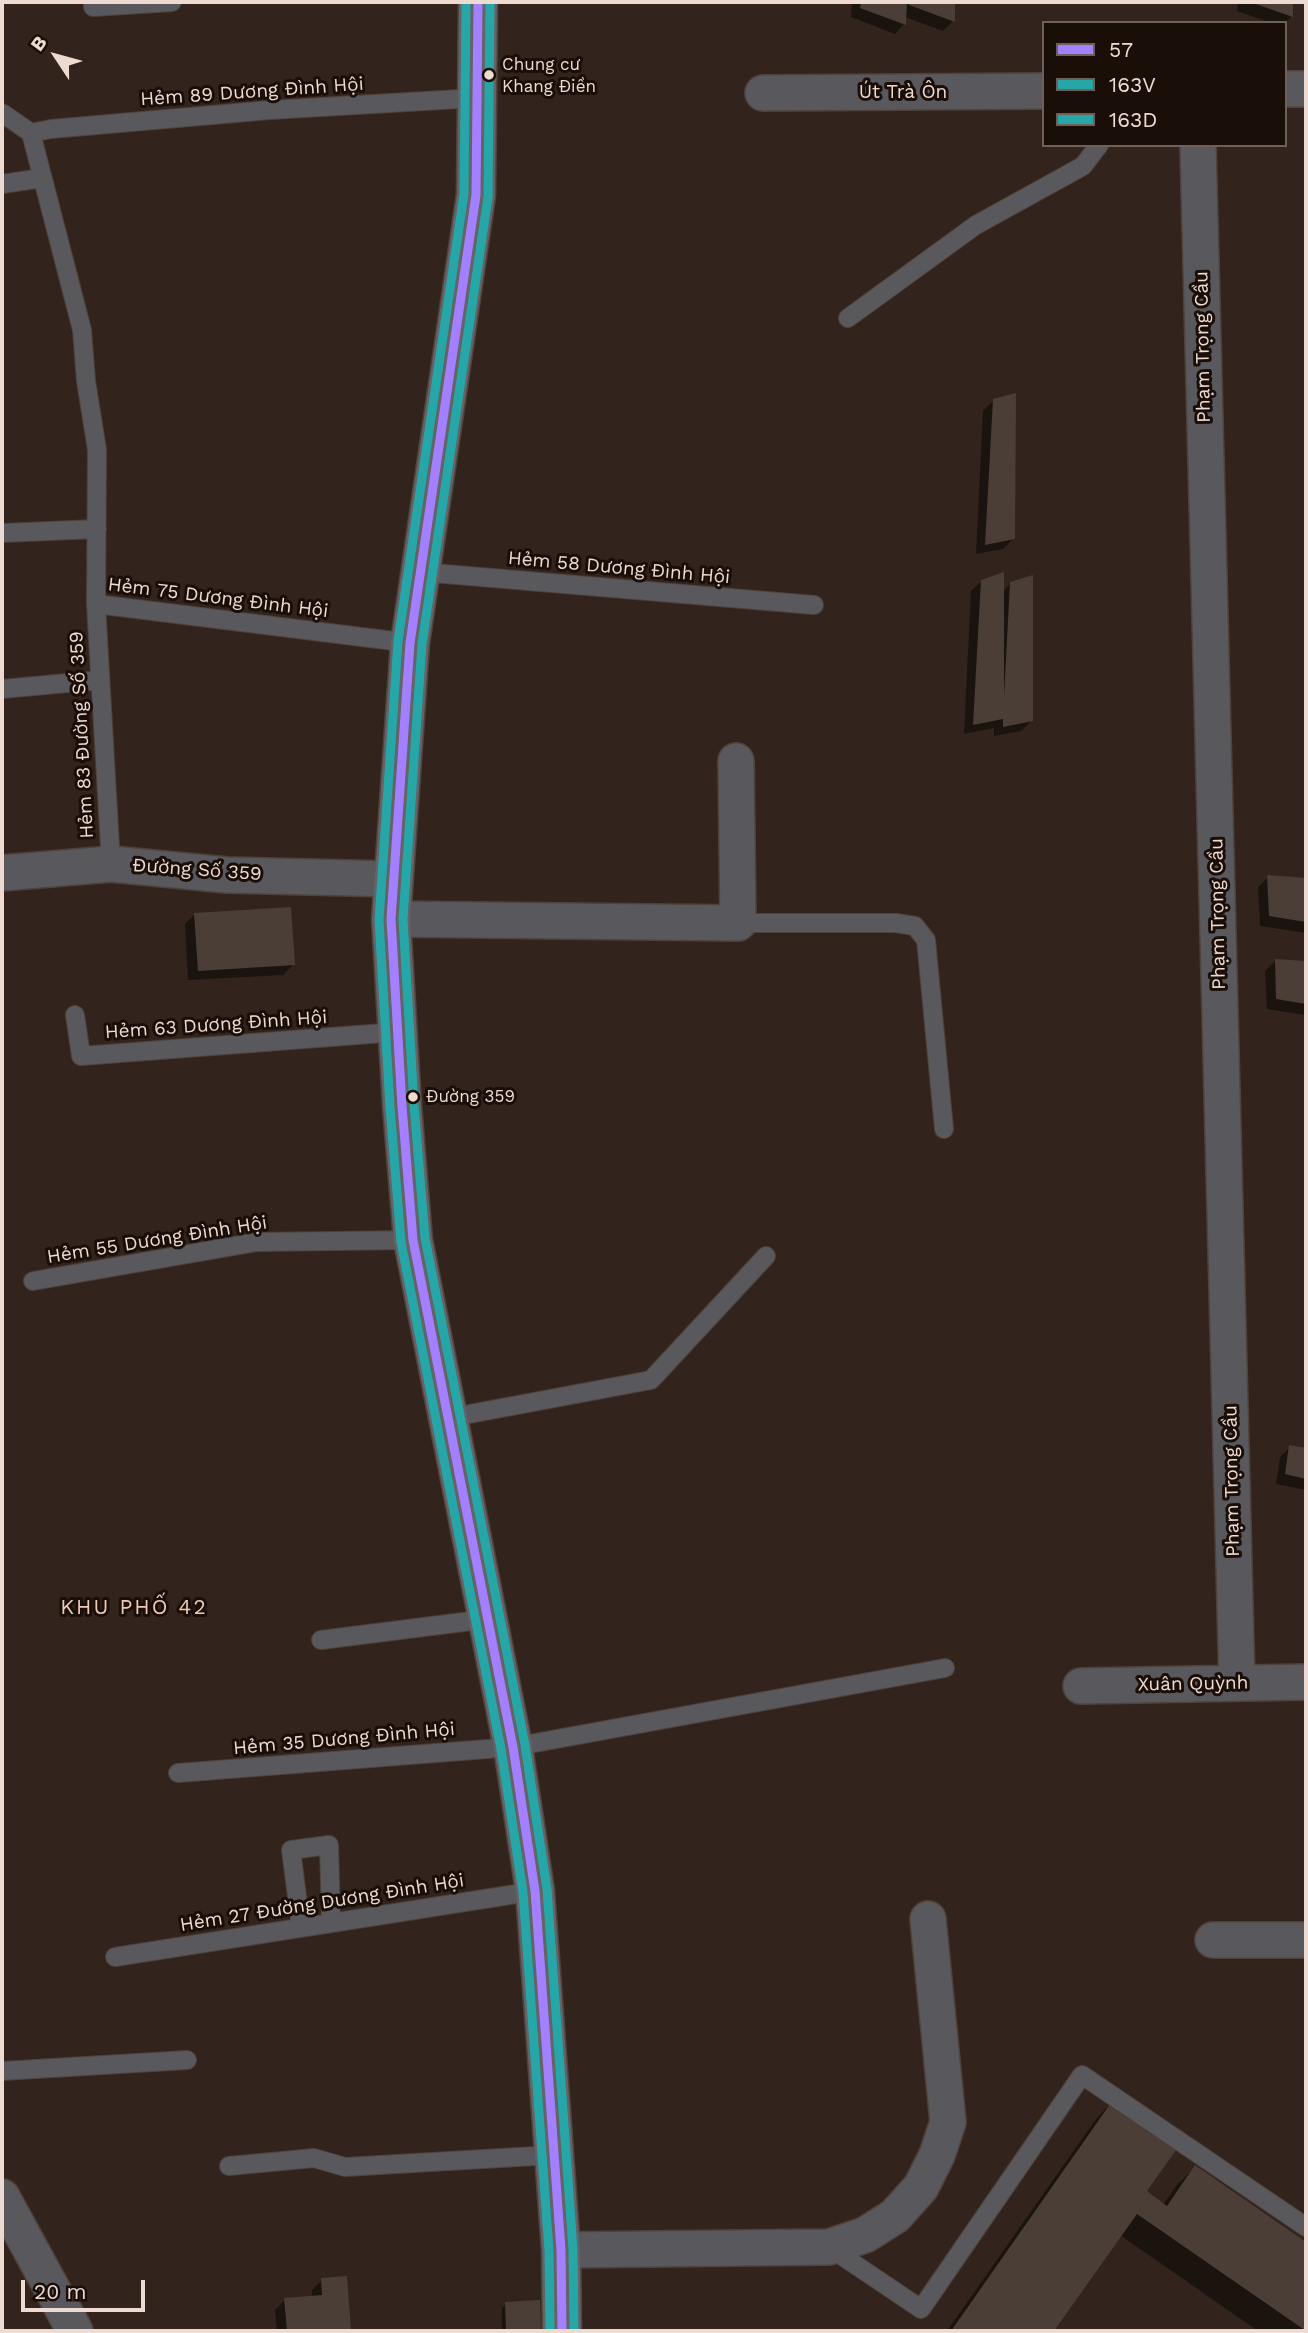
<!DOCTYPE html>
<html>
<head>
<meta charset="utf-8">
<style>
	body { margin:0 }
	#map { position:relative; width:1308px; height:2333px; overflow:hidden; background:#32241c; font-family:"Work Sans",sans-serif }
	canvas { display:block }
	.frame { position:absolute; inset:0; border:4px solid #eddad0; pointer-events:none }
	.legend { position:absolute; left:1042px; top:21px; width:245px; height:126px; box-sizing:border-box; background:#1a0e08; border:2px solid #6e6058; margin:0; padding:9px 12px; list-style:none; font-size:21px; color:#eddad0 }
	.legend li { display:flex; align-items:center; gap:14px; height:35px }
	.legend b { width:35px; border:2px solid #6e6058 }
	.north { position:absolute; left:21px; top:21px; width:70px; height:70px; -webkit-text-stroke:5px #1a0e08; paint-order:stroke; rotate:306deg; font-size:19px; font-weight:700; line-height:28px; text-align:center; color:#eddad0 }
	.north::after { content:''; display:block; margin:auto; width:24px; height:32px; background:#eddad0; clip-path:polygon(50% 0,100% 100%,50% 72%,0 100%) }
	.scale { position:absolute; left:21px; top:2280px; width:124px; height:32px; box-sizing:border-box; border:4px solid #eddad0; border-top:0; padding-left:9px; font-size:21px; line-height:24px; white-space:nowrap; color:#eddad0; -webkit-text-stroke:5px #1a0e08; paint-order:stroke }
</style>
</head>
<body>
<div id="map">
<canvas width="1308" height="2333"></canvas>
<div class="frame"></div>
<ul class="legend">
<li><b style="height:9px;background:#a380ff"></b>57</li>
<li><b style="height:9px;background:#26a6a6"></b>163V</li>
<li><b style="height:9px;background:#26a6a6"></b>163D</li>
</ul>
<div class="north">B</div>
<div class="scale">20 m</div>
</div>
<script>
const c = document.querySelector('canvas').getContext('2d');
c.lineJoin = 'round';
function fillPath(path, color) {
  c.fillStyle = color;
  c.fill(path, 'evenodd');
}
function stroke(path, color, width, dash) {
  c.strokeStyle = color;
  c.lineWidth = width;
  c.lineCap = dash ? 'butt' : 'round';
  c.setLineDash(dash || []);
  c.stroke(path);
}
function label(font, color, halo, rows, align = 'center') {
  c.font = font + ' "Work Sans",sans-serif';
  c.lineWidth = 6;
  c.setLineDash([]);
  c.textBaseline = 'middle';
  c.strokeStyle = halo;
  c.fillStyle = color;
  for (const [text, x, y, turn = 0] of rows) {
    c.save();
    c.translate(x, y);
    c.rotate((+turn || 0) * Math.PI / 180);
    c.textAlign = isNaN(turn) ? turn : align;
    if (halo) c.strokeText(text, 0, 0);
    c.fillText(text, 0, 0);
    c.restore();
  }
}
fillPath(new Path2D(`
	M 852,2 L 953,2 L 953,21 L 943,31 L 905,17 L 904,24 L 895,34 L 851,17 Z
	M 1238,2 L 1291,2 L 1291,17 L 1285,23 L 1271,23 L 1237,11 Z
	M 993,401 L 1013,539 L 1003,549 L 976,554 L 983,411 Z
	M 982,581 L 1002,592 L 1011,583 L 1031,721 L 1021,731 L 994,736 L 994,728 L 964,734 L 971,591 Z
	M 1268,877 L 1306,880 L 1306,933 L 1260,926 L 1258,887 Z
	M 195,914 L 293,965 L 283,975 L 188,980 L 185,924 Z
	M 1275,961 L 1306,963 L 1306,1015 L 1267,1009 L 1265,971 Z
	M 1290,1447 L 1306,1450 L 1306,1490 L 1276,1484 L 1280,1457 Z
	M 1115,2099 L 1145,2192 L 1163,2205 L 1176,2186 L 1195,2167 L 1306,2244 L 1306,2331 L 1258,2331 L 1120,2235 L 1052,2331 L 947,2331 L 1096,2119 Z
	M 345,2278 L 349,2331 L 277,2331 L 275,2310 L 285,2300 L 312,2297 L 312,2290 L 322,2280 Z
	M 539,2302 L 539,2331 L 502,2331 L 502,2308 L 506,2304 Z`), '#0007');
fillPath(new Path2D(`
	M 861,2 L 907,2 L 906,25 L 860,8 Z
	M 909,2 L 955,2 L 955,22 L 909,5 Z
	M 1250,2 L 1293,2 L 1293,17 Z
	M 1016,393 L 1015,539 L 985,545 L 993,399 Z
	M 1004,572 L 1004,697 L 1010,582 L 1033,575 L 1033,721 L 1003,727 L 1003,719 L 973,725 L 981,580 Z
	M 1267,875 L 1306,878 L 1306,922 L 1269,916 Z
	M 291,907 L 295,965 L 198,971 L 194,913 Z
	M 1275,959 L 1306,961 L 1306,1004 L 1276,999 Z
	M 1289,1445 L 1306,1448 L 1306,1479 L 1285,1474 Z
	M 1115,2097 L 1181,2143 L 1147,2191 L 1167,2206 L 1195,2165 L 1306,2242 L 1306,2331 L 1137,2214 L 1054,2331 L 951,2331 Z
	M 347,2276 L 351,2331 L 287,2331 L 284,2298 L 322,2295 L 321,2278 Z
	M 540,2300 L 541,2331 L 506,2331 L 505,2302 Z`), '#4b3e37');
const lane = new Path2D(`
	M 93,2 L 93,7 L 172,2
	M 2,113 L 31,133 L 51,129 L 270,110 L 477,98
	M 31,133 L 82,330 L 86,381 L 97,450 L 96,604 L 410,643
	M 2,184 L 42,178
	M 848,318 L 976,225 L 1083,166 L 1099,145
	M 2,533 L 97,529
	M 421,572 L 814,605
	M 96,604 L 111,864
	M 2,689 L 100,680
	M 738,923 L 896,923 L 915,926 L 926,940 L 944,1129
	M 75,1015 L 81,1056 L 397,1032
	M 33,1281 L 257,1242 L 413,1240
	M 448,1418 L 651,1380 L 766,1256
	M 321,1640 L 487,1619
	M 178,1773 L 513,1747 L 945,1668
	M 301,1927 L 291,1850 L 329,1845 L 331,1922
	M 115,1957 L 535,1891
	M 2,2071 L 187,2060
	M 229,2166 L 314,2158 L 345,2167 L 553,2155
	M 829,2247 L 921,2309 L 1082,2075 L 1306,2227`);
const street = new Path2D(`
	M 1285,89 L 1306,89
	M 763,93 L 1044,91
	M 1198,145 L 1237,1683
	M 2,873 L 111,864 L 227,875 L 392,879
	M 391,919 L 738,923 L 736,761
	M 1081,1686 L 1306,1682
	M 1213,1940 L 1306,1940
	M 2,2197 L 75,2331
	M 561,2250 L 829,2247 L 865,2235 L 895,2216 L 921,2187 L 937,2155 L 948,2122 L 928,1919`);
const secondary = new Path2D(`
	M 478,2 L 476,195 L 410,643 L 391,919 L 402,1106 L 413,1240 L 513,1747 L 535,1891 L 561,2250 L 562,2331`);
stroke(lane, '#4e423a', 20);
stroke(street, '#4e423a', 38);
stroke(secondary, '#4e423a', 41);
stroke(lane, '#59585c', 18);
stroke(street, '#59585c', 35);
stroke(secondary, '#636368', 38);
stroke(new Path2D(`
	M 478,2 L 476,195 L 410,643 L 391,919 L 402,1106 L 413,1240 L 513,1747 L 535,1891 L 561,2250 L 562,2331`), '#a380ff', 9);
stroke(new Path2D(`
	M 466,2 L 464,194 L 398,641 L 379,920 L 390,1107 L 401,1242 L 501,1749 L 523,1892 L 549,2251 L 550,2331`), '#26a6a6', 9);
stroke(new Path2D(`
	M 490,2 L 488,197 L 422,644 L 403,919 L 414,1105 L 425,1238 L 525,1745 L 547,1889 L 573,2249 L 574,2331`), '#26a6a6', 9);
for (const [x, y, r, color] of [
	[489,75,6,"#eddad0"],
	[413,1097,6,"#eddad0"]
]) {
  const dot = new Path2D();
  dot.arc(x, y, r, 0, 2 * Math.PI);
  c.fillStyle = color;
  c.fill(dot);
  stroke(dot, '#1a0e08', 2.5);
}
label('17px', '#eddad0', '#1a0e08', [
	["Chung cư",502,65],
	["Khang Điền",502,87],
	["Đường 359",426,1097]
], 'left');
label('19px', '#eddad0', '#1a0e08', [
	["Hẻm 89 Dương Đình Hội",252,92,-4],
	["Út Trà Ôn",903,92],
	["Phạm Trọng Cầu",1203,347,-91],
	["Hẻm 58 Dương Đình Hội",619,568,5],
	["Hẻm 75 Dương Đình Hội",218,598,7],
	["Hẻm 83 Đường Số 359",82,735,-93],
	["Đường Số 359",197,870,4],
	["Phạm Trọng Cầu",1218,914,-91],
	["Hẻm 63 Dương Đình Hội",216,1025,-4],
	["Hẻm 55 Dương Đình Hội",157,1240,-9],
	["Phạm Trọng Cầu",1232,1481,-91],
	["Xuân Quỳnh",1193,1684,-1],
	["Hẻm 35 Dương Đình Hội",344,1739,-5],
	["Hẻm 27 Đường Dương Đình Hội",322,1903,-9]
]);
c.letterSpacing = '2px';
label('21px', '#eec9b6', '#1a0e08', [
	["KHU PHỐ 42",134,1608]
]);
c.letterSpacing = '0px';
</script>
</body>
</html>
